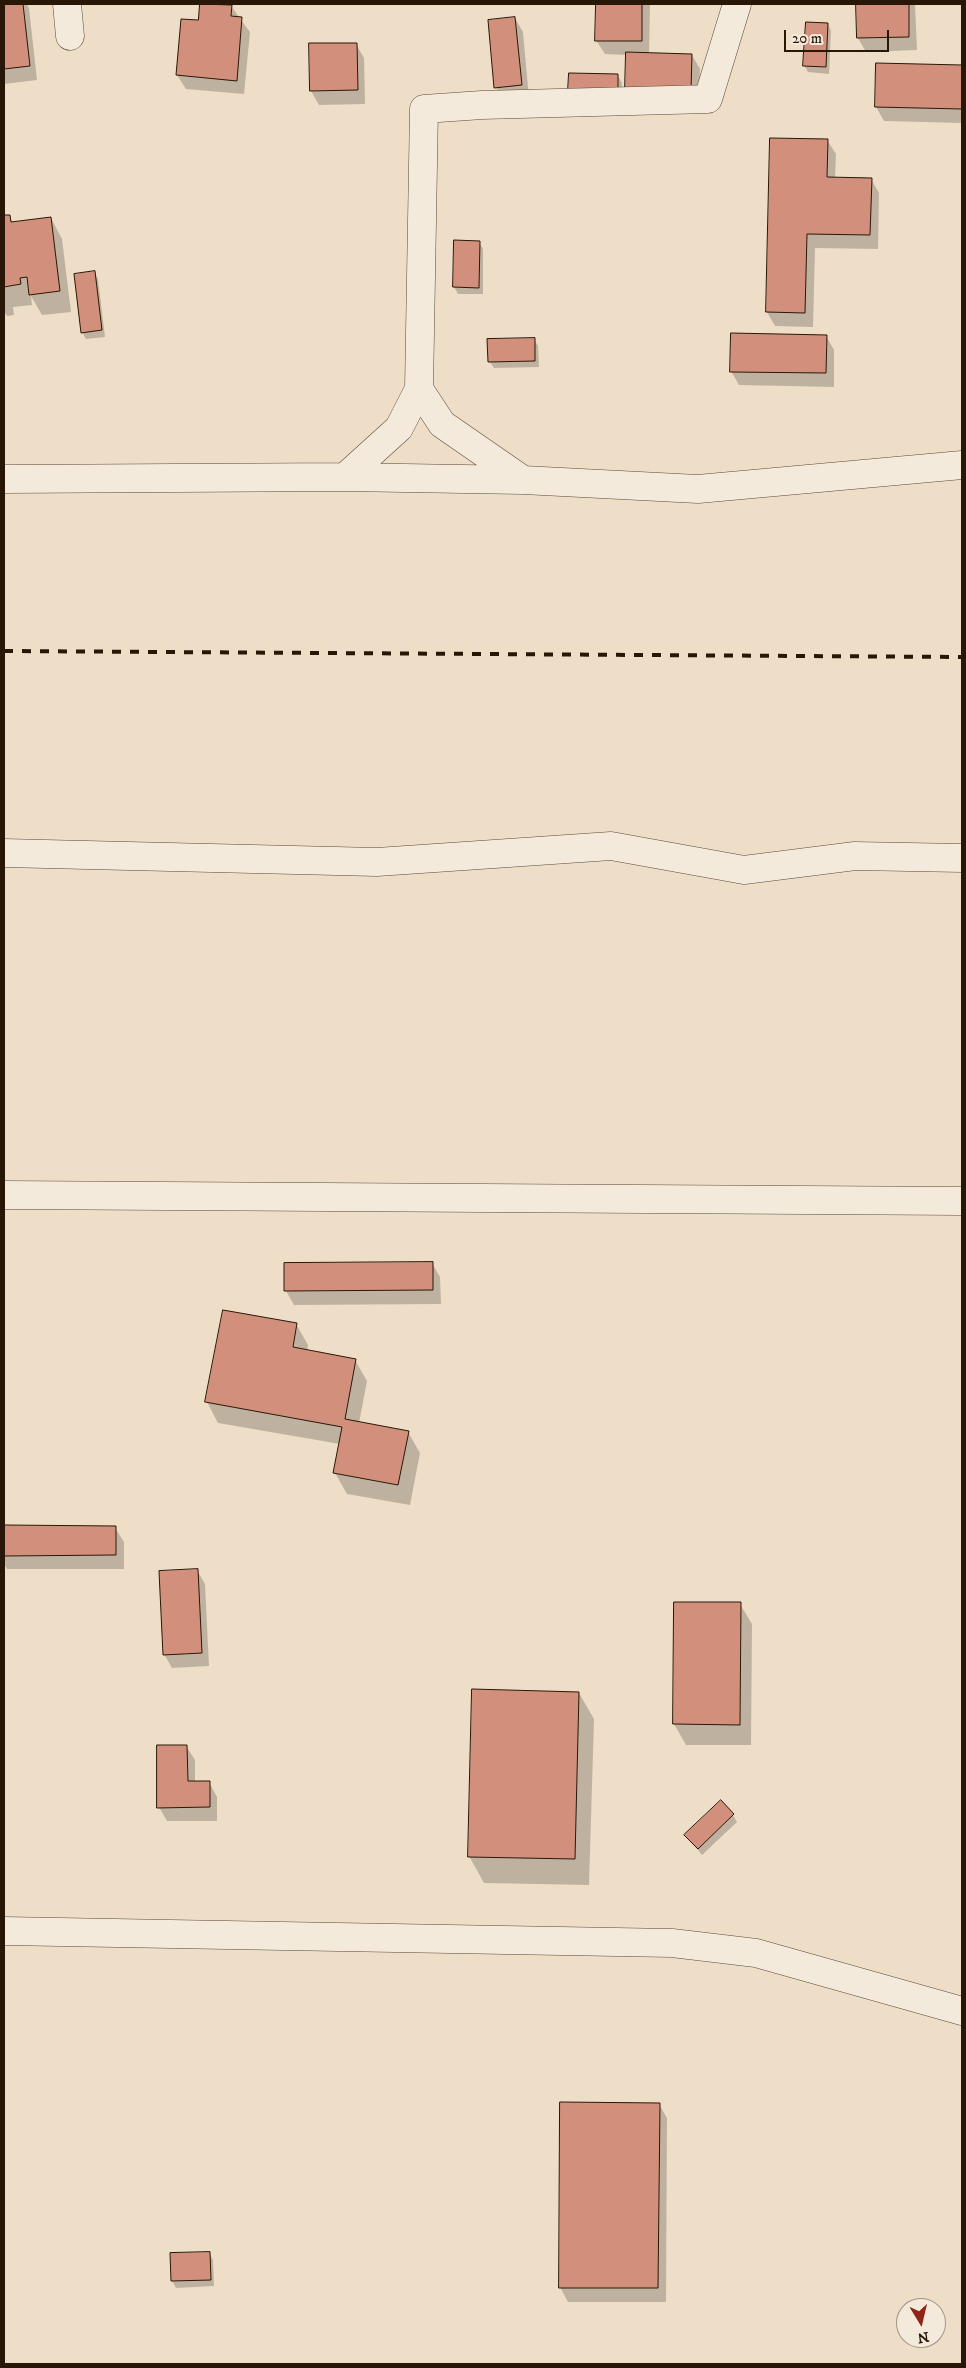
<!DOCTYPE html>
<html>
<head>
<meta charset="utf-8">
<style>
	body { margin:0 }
	#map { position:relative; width:966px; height:2368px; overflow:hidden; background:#eedec7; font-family:"IM FELL DW Pica",serif }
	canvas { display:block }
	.frame { position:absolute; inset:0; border:5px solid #281706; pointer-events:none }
	.north { position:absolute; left:896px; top:2298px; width:50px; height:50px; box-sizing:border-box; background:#f4eadb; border:1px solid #a29686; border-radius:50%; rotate:171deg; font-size:14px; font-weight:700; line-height:20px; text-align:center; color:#281706 }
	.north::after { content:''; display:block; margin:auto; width:18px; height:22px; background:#8f2418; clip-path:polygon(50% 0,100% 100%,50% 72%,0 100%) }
	.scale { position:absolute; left:784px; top:30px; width:105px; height:22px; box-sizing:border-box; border:2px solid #281706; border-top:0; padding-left:6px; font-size:15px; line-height:18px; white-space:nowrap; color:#281706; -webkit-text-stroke:4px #f4eadb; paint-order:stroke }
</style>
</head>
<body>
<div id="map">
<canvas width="966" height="2368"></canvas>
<div class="frame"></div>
<div class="north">N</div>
<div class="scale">20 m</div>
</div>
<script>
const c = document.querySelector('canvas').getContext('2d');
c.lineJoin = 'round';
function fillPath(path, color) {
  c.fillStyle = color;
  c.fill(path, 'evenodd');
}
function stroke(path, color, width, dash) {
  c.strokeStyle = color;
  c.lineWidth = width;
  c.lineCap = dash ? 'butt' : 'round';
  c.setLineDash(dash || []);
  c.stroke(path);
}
fillPath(new Path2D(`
	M 4,4 L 27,4 L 29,8 L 37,80 L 4,84 Z
	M 201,4 L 231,6 L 250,32 L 244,94 L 186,89 L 177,75 L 182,20 L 199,22 Z
	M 597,4 L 650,4 L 649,54 L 692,55 L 700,69 L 699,105 L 627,55 L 605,54 L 596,40 Z
	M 857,4 L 915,4 L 917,50 L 866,52 L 858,38 Z
	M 515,18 L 523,32 L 529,98 L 504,101 L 496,87 Z
	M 828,24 L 831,31 L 829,74 L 808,72 L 804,65 Z
	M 356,44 L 364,58 L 365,104 L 319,105 L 311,91 Z
	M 877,64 L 962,66 L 962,123 L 884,121 L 876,107 Z
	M 618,76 L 622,83 L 621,99 L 573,97 Z
	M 827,140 L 836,154 L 835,178 L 871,179 L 879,193 L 878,249 L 815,248 L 813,327 L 775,326 L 767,312 Z
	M 9,216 L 13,223 L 51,218 L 62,239 L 71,312 L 42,315 L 31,296 L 32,305 L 13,307 L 14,315 L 7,316 L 4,311 L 4,217 Z
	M 479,242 L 483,249 L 483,294 L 458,294 L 454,287 Z
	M 94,272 L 98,279 L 105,337 L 86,339 L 82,332 Z
	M 826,336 L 834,350 L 834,387 L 739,385 L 731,371 Z
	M 534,339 L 538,346 L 539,367 L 494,368 L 490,362 Z
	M 432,1263 L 440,1277 L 441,1304 L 294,1305 L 286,1291 Z
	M 296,1324 L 308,1345 L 307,1351 L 355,1360 L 367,1381 L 359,1423 L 408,1432 L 420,1453 L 410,1505 L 347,1494 L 335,1473 L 340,1444 L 218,1423 L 207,1402 Z
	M 4,1526 L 115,1528 L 124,1542 L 124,1569 L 7,1569 L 4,1564 Z
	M 197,1570 L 205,1584 L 209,1666 L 172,1668 L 164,1654 Z
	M 740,1604 L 752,1624 L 751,1745 L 686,1745 L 674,1724 Z
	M 579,1693 L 594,1719 L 589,1885 L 484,1883 L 469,1856 Z
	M 186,1746 L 195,1760 L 195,1782 L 209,1782 L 217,1797 L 217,1821 L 167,1821 L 159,1807 Z
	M 733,1815 L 737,1822 L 702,1855 L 686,1836 Z
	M 659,2104 L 667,2118 L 666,2302 L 568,2302 L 560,2287 Z
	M 209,2253 L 213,2260 L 214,2286 L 176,2288 L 172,2281 Z`), '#0003');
const building = new Path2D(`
	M 4,4 L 23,4 L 30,66 L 4,69 Z
	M 200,4 L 232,5 L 231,16 L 242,17 L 237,81 L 176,75 L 181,19 L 198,20 Z
	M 596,4 L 642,4 L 642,41 L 595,41 Z
	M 856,4 L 909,4 L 909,37 L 857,38 Z
	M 515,17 L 522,85 L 494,88 L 488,20 Z
	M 806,22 L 828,23 L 826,67 L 803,66 Z
	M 309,43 L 357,43 L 358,90 L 310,91 Z
	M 626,52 L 692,54 L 691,91 L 625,89 Z
	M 876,63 L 962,65 L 962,109 L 875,107 Z
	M 569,73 L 618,74 L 618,92 L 568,91 Z
	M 770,138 L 828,139 L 827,177 L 872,178 L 870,235 L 807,234 L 805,313 L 766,312 Z
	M 4,215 L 10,215 L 11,222 L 51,217 L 60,291 L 29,295 L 27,277 L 20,278 L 21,284 L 4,287 Z
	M 454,240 L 480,241 L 479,288 L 453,287 Z
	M 95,271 L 102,330 L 81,333 L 74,274 Z
	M 731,333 L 827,335 L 826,373 L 730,372 Z
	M 535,338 L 535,361 L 488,362 L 487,339 Z
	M 433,1262 L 433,1290 L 284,1291 L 284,1263 Z
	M 223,1310 L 297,1323 L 293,1347 L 356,1359 L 345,1419 L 409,1431 L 398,1485 L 333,1473 L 342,1427 L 205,1402 Z
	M 4,1525 L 116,1526 L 116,1555 L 4,1556 Z
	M 198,1569 L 202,1653 L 163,1655 L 159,1571 Z
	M 674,1602 L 741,1602 L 740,1725 L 673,1724 Z
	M 472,1689 L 579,1692 L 575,1859 L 468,1857 Z
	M 157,1745 L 187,1745 L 188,1781 L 210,1781 L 210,1807 L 157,1808 Z
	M 721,1800 L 734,1814 L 698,1849 L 684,1835 Z
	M 560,2102 L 660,2103 L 658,2288 L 559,2288 Z
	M 210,2252 L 211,2280 L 171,2281 L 170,2253 Z`);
fillPath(building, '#d2907c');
stroke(building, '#281706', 1);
const street = new Path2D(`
	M 67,4 L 70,36
	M 419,389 L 442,424 L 523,480
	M 345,477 L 399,428 L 419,389 L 424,109 L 482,105 L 708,99 L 737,4
	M 4,479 L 345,477 L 523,480 L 698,489 L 962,465
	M 4,853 L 377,862 L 611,846 L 744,870 L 855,856 L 962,858
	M 4,1195 L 962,1201
	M 4,1931 L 672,1943 L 756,1953 L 962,2011`);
stroke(street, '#5a4936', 29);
stroke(street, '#f4eadb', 28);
stroke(new Path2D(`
	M 4,651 L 962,657`), '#281706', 4, [9, 9]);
</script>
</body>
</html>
